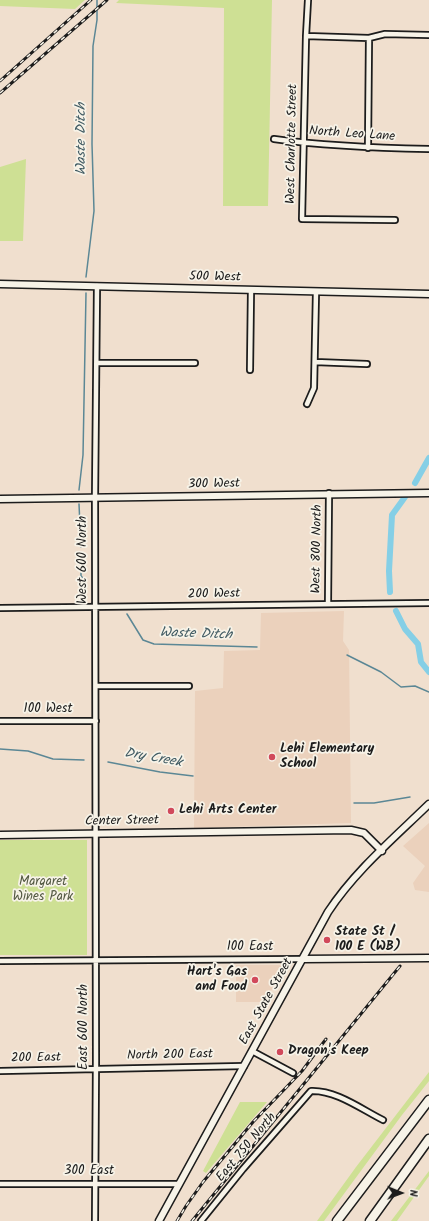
<!DOCTYPE html>
<html>
<head>
<meta charset="utf-8">
<style>
	body { margin:0 }
	#map { position:relative; width:429px; height:1221px; overflow:hidden; background:#f0dfce; font-family:Kalam,sans-serif }
	canvas { display:block }
	.north { position:absolute; left:381px; top:1173px; width:40px; height:40px; -webkit-text-stroke:3px #f7f3e8; paint-order:stroke; rotate:91deg; font-size:11px; font-weight:700; line-height:16px; text-align:center; color:#1c1c1c }
	.north::after { content:''; display:block; margin:auto; width:14px; height:18px; background:#1c1c1c; clip-path:polygon(50% 0,100% 100%,50% 72%,0 100%) }
</style>
</head>
<body>
<div id="map">
<canvas width="429" height="1221"></canvas>
<div class="north">N</div>
</div>
<script>
const c = document.querySelector('canvas').getContext('2d');
c.lineJoin = 'round';
function fillPath(path, color) {
  c.fillStyle = color;
  c.fill(path, 'evenodd');
}
function stroke(path, color, width, dash) {
  c.strokeStyle = color;
  c.lineWidth = width;
  c.lineCap = dash ? 'butt' : 'round';
  c.setLineDash(dash || []);
  c.stroke(path);
}
function label(font, color, halo, rows, align = 'center') {
  c.font = font + ' Kalam,sans-serif';
  c.lineWidth = 3.5;
  c.setLineDash([]);
  c.textBaseline = 'middle';
  c.strokeStyle = halo;
  c.fillStyle = color;
  for (const [text, x, y, turn = 0] of rows) {
    c.save();
    c.translate(x, y);
    c.rotate((+turn || 0) * Math.PI / 180);
    c.textAlign = isNaN(turn) ? turn : align;
    if (halo) c.strokeText(text, 0, 0);
    c.fillText(text, 0, 0);
    c.restore();
  }
}
fillPath(new Path2D(`
	M 344,611 L 343,641 L 349,650 L 351,823 L 194,828 L 195,691 L 223,688 L 224,651 L 260,650 L 261,613 Z
	M 429,823 L 429,892 L 415,890 L 413,883 L 425,866 L 403,846 Z
	M 236,965 L 280,965 L 283,969 L 265,1002 L 236,1002 Z`), '#ebd1bc');
fillPath(new Path2D(`
	M 0,0 L 85,0 L 75,9 L 0,6 Z
	M 119,0 L 272,0 L 268,206 L 223,206 L 224,8 L 116,3 Z
	M 26,159 L 23,241 L 0,241 L 0,167 Z
	M 0,840 L 87,840 L 87,955 L 0,955 Z
	M 429,1072 L 429,1081 L 402,1115 L 324,1221 L 317,1221 L 356,1167 Z
	M 240,1102 L 267,1102 L 206,1173 L 203,1171 Z
	M 429,1171 L 429,1176 L 397,1221 L 391,1221 Z`), '#cee094');
stroke(new Path2D(`
	M 86,277 L 94,211 L 92,144 L 93,46 L 97,20 L 97,0
	M 79,490 L 83,455 L 86,293
	M 79,504 L 81,547
	M 81,553 L 81,576 L 86,581
	M 127,614 L 143,640 L 154,644 L 257,647
	M 347,655 L 381,672 L 401,687 L 415,686 L 429,692
	M 0,749 L 28,751 L 53,759 L 84,760
	M 108,762 L 160,772 L 193,776
	M 354,803 L 374,803 L 410,797`), '#5b8795', 1.5);
stroke(new Path2D(`
	M 415,483 L 429,458
	M 390,592 L 389,571 L 392,515 L 405,497
	M 396,611 L 405,629 L 418,644 L 421,662 L 429,672`), '#85cfe6', 6);
const street = new Path2D(`
	M 308,0 L 306,36 L 302,219 L 395,220
	M 306,36 L 369,38 L 385,34 L 429,35
	M 274,139 C 325,146 377,148 429,149
	M 368,148 L 369,38
	M 315,362 L 367,364
	M 97,363 L 195,363
	M 250,370 L 251,290
	M 307,404 L 314,388 L 316,292
	M 328,604 L 329,493
	M 0,608 L 429,603
	M 96,686 L 189,686
	M 0,721 L 96,721
	M 0,961 L 303,959
	M 252,1051 L 293,1073
	M 0,1071 L 244,1066
	M 0,1184 L 179,1184
	M 95,1221 L 96,1060 L 95,498 L 97,286
	M 201,1221 L 243,1169 L 311,1091 C 336,1090 361,1109 383,1120`);
const secondary = new Path2D(`
	M 0,284 L 429,294
	M 0,499 L 429,493
	M 0,835 L 351,830 L 364,833 L 382,851
	M 303,959 L 429,958
	M 159,1221 L 328,912 C 355,871 394,838 429,804`);
const highway = new Path2D(`
	M 337,1221 L 429,1100
	M 370,1221 L 429,1139`);
stroke(street, '#1c1c1c', 8);
stroke(secondary, '#1c1c1c', 9);
stroke(highway, '#1c1c1c', 11);
stroke(street, '#f7f3e8', 4.5);
stroke(secondary, '#f7f3e8', 6);
stroke(highway, '#f7f3e8', 8);
const rail = new Path2D(`
	M 0,81 L 91,0
	M 0,93 L 107,0
	M 177,1221 L 186,1206 L 203,1182 L 253,1122 L 302,1071 L 326,1039
	M 192,1221 L 400,966`);
stroke(rail, '#1c1c1c', 3);
stroke(rail, '#f7f3e8', 1.5, [4.5]);
for (const [x, y, r, color] of [
	[272,757,4,"#d1495b"],
	[171,811,4,"#d1495b"],
	[327,940,4,"#d1495b"],
	[255,980,4,"#d1495b"],
	[280,1052,4,"#d1495b"]
]) {
  const dot = new Path2D();
  dot.arc(x, y, r, 0, 2 * Math.PI);
  c.fillStyle = color;
  c.fill(dot);
  stroke(dot, '#f7f3e8', 1.5);
}
label('13px', '#1c1c1c', '#f7f3e8', [
	["North Leo Lane",352,135,4],
	["West Charlotte Street",293,144,-89],
	["500 West",215,278,1],
	["300 West",214,485,-1],
	["West 800 North",318,549,-89],
	["West 600 North",84,560,-90],
	["200 West",214,595,-1],
	["100 West",48,710],
	["Center Street",122,822,-1],
	["100 East",250,948],
	["East State Street",267,1002,-61],
	["East 600 North",85,1027,-90],
	["North 200 East",170,1056,-1],
	["200 East",36,1059,-1],
	["East 750 North",247,1148,-50],
	["300 East",89,1172]
]);
label('bold 13px', '#1c1c1c', '#f7f3e8', [
	["Lehi Elementary",280,750],
	["School",280,765],
	["Lehi Arts Center",179,811],
	["State St /",335,933],
	["100 E (WB)",335,948],
	["Hart's Gas",247,973,"right"],
	["and Food",247,988,"right"],
	["Dragon's Keep",288,1052]
], 'left');
label('13px', '#515740', '#f7f3e8', [
	["Margaret",43,883],
	["Wines Park",43,898]
]);
label('italic 14px', '#415b63', '#f7f3e8', [
	["Waste Ditch",83,139,-90],
	["Waste Ditch",196,635,2],
	["Dry Creek",153,759,10]
]);
</script>
</body>
</html>
